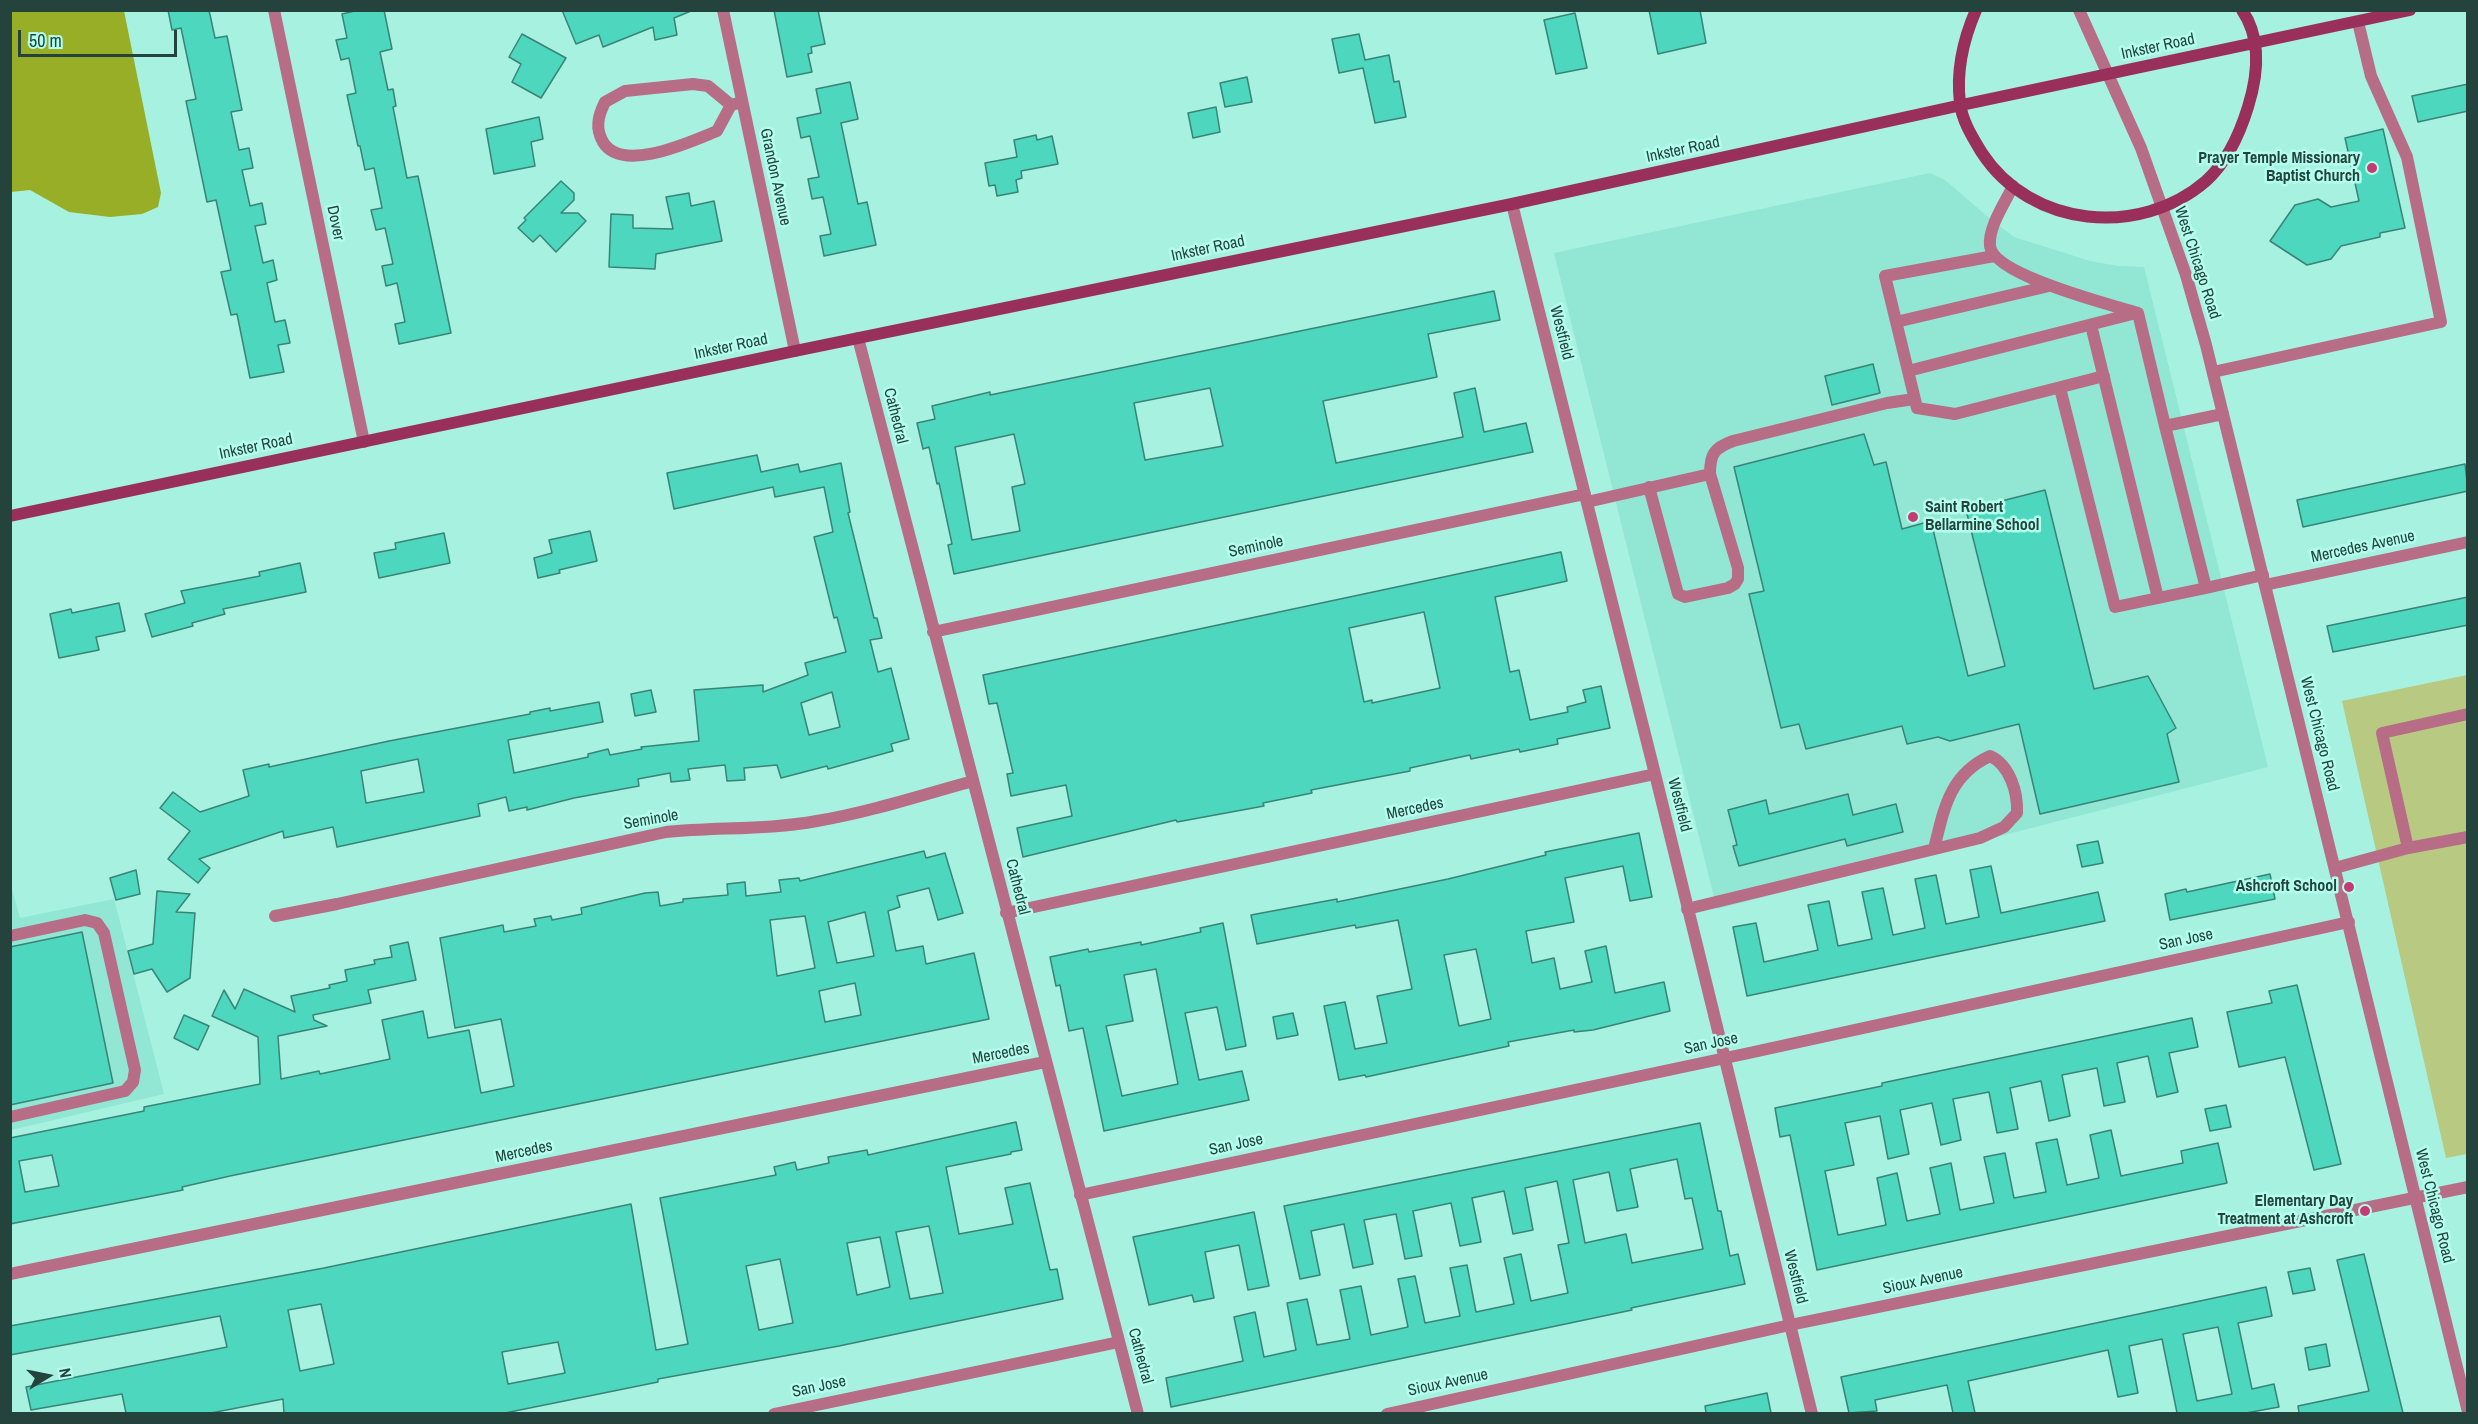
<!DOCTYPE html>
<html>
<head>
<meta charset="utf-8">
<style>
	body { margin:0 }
	#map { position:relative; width:2478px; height:1424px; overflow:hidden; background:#a6f1e0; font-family:"Archivo Narrow",sans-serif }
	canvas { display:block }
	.frame { position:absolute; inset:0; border:12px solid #24433d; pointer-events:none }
	.north { position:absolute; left:18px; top:1346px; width:60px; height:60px; -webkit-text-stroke:4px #b3feed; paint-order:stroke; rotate:80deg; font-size:16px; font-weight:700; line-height:24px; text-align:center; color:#24433d }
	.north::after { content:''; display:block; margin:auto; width:21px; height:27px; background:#24433d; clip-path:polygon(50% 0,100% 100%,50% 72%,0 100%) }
	.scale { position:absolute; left:18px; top:30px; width:159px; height:27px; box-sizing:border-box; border:3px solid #24433d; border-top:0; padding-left:8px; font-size:18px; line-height:21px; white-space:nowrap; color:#24433d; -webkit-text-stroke:4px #b3feed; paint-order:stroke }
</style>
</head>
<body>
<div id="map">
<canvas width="2478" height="1424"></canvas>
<div class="frame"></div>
<div class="north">N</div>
<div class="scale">50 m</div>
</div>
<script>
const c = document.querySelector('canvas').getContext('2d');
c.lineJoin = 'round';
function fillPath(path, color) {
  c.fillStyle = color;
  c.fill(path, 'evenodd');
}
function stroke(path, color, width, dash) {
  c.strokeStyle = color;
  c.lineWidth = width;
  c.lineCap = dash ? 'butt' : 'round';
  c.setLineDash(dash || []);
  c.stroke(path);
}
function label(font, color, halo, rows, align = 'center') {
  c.font = font + ' "Archivo Narrow",sans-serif';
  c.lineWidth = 5;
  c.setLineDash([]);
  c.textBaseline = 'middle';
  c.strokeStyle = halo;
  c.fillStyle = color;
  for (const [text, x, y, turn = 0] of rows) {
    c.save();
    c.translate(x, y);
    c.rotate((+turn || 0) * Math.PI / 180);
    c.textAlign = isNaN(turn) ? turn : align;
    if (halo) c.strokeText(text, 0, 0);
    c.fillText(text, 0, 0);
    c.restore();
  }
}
fillPath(new Path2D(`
	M 1930,173 L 1945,180 L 1989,218 L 2014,237 L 2090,261 L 2118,266 L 2144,267 L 2268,767 L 1717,909 L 1554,253 Z
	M 10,882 L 20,918 L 114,899 L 164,1094 L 11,1130 Z`), '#91e6d4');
fillPath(new Path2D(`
	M 2467,675 L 2467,1154 L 2446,1158 L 2342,701 Z`), '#b8c982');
fillPath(new Path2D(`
	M 10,11 L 124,11 L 161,193 L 158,207 L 142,214 L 110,217 L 69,212 L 30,190 L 11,192 Z`), '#98ae26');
const building = new Path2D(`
	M 168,10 L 209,10 L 215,38 L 227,36 L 242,110 L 231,112 L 239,150 L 249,148 L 253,168 L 242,170 L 250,206 L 262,203 L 266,224 L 255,226 L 263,263 L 273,260 L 277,280 L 267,283 L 275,322 L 285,320 L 290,343 L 278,345 L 284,372 L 250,378 L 237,314 L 231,315 L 221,272 L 231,270 L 216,200 L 207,202 L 186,101 L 196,99 L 181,28 L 172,30 Z
	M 359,10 L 384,10 L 392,49 L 380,52 L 388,90 L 393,89 L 396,106 L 393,107 L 407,178 L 418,176 L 451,333 L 399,344 L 395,324 L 405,322 L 397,283 L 386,286 L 382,266 L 393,264 L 385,228 L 376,230 L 371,210 L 382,208 L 374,168 L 365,170 L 360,146 L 358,146 L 347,95 L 356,93 L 349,58 L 341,60 L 336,40 L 347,38 L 342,14 Z
	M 562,10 L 691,10 L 691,11 L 674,18 L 677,35 L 655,40 L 653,27 L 603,47 L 599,35 L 576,44 Z
	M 774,10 L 818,10 L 825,44 L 811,47 L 812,53 L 808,54 L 812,72 L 787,77 Z
	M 1649,10 L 1700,10 L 1706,43 L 1658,54 Z
	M 1575,13 L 1587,68 L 1556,74 L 1544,20 Z
	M 522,34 L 566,58 L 541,98 L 512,82 L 521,64 L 509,57 Z
	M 1359,34 L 1365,60 L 1389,55 L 1394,82 L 1399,81 L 1406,117 L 1375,123 L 1363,68 L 1339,73 L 1332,39 Z
	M 1247,77 L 1252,102 L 1225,107 L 1220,83 Z
	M 850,82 L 858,119 L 841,123 L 858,204 L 867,202 L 876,245 L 824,256 L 820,236 L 831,234 L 823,197 L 812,199 L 808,179 L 819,177 L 810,136 L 801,138 L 797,118 L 821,113 L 816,89 Z
	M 2468,84 L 2468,111 L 2418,122 L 2412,96 Z
	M 1216,107 L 1220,132 L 1193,138 L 1188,113 Z
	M 539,117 L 543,139 L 531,142 L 535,166 L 494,174 L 486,129 Z
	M 2383,129 L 2405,228 L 2380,233 L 2380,237 L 2341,246 L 2331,259 L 2307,265 L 2270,241 L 2295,205 L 2318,199 L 2331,207 L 2359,201 L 2345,138 Z
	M 1036,135 L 1037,140 L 1052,136 L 1058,164 L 1021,171 L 1022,178 L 1016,180 L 1018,192 L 997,196 L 995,185 L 989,186 L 985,163 L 1017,157 L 1014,140 Z
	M 561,181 L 574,193 L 574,200 L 561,213 L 578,213 L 586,221 L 556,252 L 540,235 L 533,242 L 518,228 L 526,220 L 524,218 Z
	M 689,193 L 691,206 L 714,201 L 722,241 L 656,254 L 655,269 L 609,267 L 611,214 L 633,215 L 633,228 L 673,229 L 666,197 Z
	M 1494,291 L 1500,320 L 1428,334 L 1437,377 L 1323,401 L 1336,463 L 1463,437 L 1454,393 L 1475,388 L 1484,432 L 1526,423 L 1533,452 L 954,574 L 948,545 L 952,544 L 939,483 L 937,484 L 929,447 L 923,449 L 917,423 L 935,419 L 932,406 L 990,392 L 990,395 ZM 1210,388 L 1223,446 L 1145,460 L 1134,403 ZM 1014,434 L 1025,484 L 1012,487 L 1020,531 L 972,540 L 955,447 Z
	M 1873,364 L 1880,393 L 1832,405 L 1825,376 Z
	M 1864,434 L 1874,465 L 1886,462 L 1902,529 L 1931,521 L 1968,676 L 2005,666 L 1966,510 L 2045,490 L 2094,689 L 2148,676 L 2176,728 L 2167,734 L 2179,782 L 2040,814 L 2019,724 L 1950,741 L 1938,737 L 1907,744 L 1902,726 L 1806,749 L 1799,724 L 1781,728 L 1749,594 L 1764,591 L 1734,467 Z
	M 757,455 L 761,472 L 798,464 L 800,472 L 841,463 L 850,512 L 848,513 L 874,618 L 877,618 L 882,638 L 870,640 L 878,672 L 891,668 L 909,739 L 891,744 L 893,751 L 828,769 L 827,766 L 781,778 L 777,765 L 744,768 L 745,780 L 727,781 L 725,765 L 688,769 L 690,780 L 671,782 L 670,773 L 638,779 L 639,786 L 574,798 L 527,810 L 527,807 L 509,811 L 506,797 L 478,804 L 480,816 L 337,847 L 333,827 L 284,838 L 283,831 L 199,859 L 210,868 L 198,883 L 168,859 L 190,831 L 160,808 L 173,792 L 200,812 L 249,796 L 243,770 L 269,764 L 269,767 L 389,741 L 530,714 L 530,712 L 550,708 L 550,711 L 599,702 L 603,722 L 508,740 L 514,773 L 588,757 L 588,754 L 608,749 L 610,755 L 642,749 L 641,747 L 699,741 L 694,690 L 763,685 L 763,692 L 808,675 L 805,663 L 846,652 L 837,617 L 834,618 L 814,537 L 833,532 L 824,487 L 775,497 L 773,487 L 674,509 L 667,473 ZM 832,692 L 840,727 L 809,735 L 801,703 ZM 418,759 L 424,792 L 366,803 L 361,771 Z
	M 2465,464 L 2468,491 L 2303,527 L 2297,500 Z
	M 590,531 L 597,561 L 559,570 L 560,573 L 538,578 L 534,558 L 552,553 L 549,540 Z
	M 444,533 L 450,563 L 379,578 L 374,553 L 396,549 L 395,543 Z
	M 1561,552 L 1567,581 L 1495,597 L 1510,672 L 1519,670 L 1530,720 L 1568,712 L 1567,707 L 1586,702 L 1583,690 L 1601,686 L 1610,728 L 1557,739 L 1558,744 L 1520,752 L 1519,749 L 1471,759 L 1470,755 L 1410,768 L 1410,771 L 1311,790 L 1312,793 L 1263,803 L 1264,806 L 1177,822 L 1176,820 L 1023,857 L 1017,828 L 1072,816 L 1066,785 L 1011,796 L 1007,774 L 1013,773 L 997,703 L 989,704 L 983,675 ZM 1424,612 L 1440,688 L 1372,703 L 1372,700 L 1364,702 L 1349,628 Z
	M 300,563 L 306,592 L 223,609 L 225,614 L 192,623 L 193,626 L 152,637 L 145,614 L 185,603 L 181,591 L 260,576 L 259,572 Z
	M 2468,597 L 2468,625 L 2333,652 L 2327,626 Z
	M 119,603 L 125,631 L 96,637 L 99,650 L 59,658 L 50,614 L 71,609 L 72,613 Z
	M 651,690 L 656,712 L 635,716 L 631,694 Z
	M 1848,794 L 1853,815 L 1896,804 L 1903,832 L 1847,846 L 1845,839 L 1739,866 L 1733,846 L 1737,845 L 1728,810 L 1766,800 L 1769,814 Z
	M 1639,833 L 1652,897 L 1630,901 L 1623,866 L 1565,878 L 1574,922 L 1526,931 L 1532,963 L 1554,958 L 1560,989 L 1592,982 L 1585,951 L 1606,946 L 1615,993 L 1664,982 L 1670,1011 L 1593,1030 L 1574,1032 L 1574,1030 L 1508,1042 L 1509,1046 L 1366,1077 L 1365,1075 L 1339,1080 L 1324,1006 L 1345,1002 L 1355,1049 L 1387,1043 L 1377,996 L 1412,989 L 1398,920 L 1356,928 L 1355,925 L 1257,944 L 1251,915 L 1337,899 L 1337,902 L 1448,879 L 1546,855 L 1545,852 ZM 1476,949 L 1491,1019 L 1459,1026 L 1444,955 Z
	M 2098,841 L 2103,863 L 2082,867 L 2077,845 Z
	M 924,851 L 926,858 L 945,853 L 963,913 L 938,920 L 929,888 L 897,896 L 900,907 L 888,911 L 896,951 L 923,946 L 926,964 L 974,953 L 989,1019 L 230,1176 L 182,1187 L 183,1190 L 10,1224 L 10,1138 L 144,1111 L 144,1107 L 260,1084 L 258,1037 L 212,1016 L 224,990 L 235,1009 L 244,989 L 295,1012 L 291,996 L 330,988 L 329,985 L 347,981 L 345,970 L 375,964 L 374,960 L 392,957 L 390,946 L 408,942 L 416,980 L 368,990 L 371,1003 L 313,1015 L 314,1020 L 327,1026 L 278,1036 L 281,1079 L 319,1071 L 320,1074 L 390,1059 L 382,1020 L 423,1011 L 428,1038 L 469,1030 L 481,1093 L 514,1086 L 501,1019 L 455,1028 L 440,938 L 503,925 L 504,932 L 536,926 L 534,919 L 551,916 L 552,920 L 582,914 L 581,908 L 645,893 L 658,892 L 660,906 L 683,902 L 683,899 L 728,895 L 727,884 L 745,882 L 746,896 L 781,892 L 779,880 L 799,878 L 800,881 ZM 865,912 L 874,956 L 837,963 L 828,922 ZM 805,916 L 815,968 L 777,976 L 770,920 ZM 855,983 L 861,1015 L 825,1022 L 819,991 ZM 52,1155 L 59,1186 L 25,1192 L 19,1161 Z
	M 1991,866 L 2001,913 L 2098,892 L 2105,921 L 1747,996 L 1733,927 L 1756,923 L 1764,962 L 1818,950 L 1808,905 L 1829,901 L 1838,946 L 1872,939 L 1862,892 L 1883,888 L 1893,935 L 1925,928 L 1915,879 L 1936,875 L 1946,924 L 1979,917 L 1970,870 Z
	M 136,870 L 140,894 L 116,900 L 110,878 Z
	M 2270,874 L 2275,899 L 2170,920 L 2165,894 L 2186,889 L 2187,892 Z
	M 157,891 L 190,894 L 176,912 L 195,913 L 190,978 L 167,992 L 152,969 L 134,974 L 128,951 L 153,944 Z
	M 1223,923 L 1246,1046 L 1226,1050 L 1217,1007 L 1185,1013 L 1199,1080 L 1242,1071 L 1249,1100 L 1104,1131 L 1083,1028 L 1069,1031 L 1060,985 L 1056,986 L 1050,957 L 1088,949 L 1089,952 L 1141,942 L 1141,945 L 1201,932 L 1200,928 ZM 1156,969 L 1178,1084 L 1122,1096 L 1106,1026 L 1133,1021 L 1124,975 Z
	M 82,932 L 113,1083 L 10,1105 L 10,947 Z
	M 2297,985 L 2341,1164 L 2314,1170 L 2285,1057 L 2239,1067 L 2227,1012 L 2272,1003 L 2269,991 Z
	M 1293,1013 L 1298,1035 L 1277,1039 L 1273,1017 Z
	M 184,1015 L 209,1026 L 198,1050 L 174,1038 Z
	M 2192,1018 L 2198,1047 L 2169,1053 L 2178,1092 L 2157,1097 L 2148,1056 L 2117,1063 L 2125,1102 L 2104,1106 L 2097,1068 L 2062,1075 L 2070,1116 L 2049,1121 L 2041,1081 L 2010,1088 L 2018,1129 L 1997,1133 L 1989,1092 L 1953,1099 L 1961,1140 L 1941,1145 L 1932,1103 L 1900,1110 L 1909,1154 L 1888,1159 L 1880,1116 L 1845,1123 L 1854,1165 L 1825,1171 L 1838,1235 L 1886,1225 L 1877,1178 L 1897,1173 L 1907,1221 L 1940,1214 L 1930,1168 L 1951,1163 L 1960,1210 L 1994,1203 L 1984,1157 L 2005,1153 L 2014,1198 L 2046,1192 L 2036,1143 L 2057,1139 L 2067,1185 L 2099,1178 L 2090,1135 L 2111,1130 L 2121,1176 L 2183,1163 L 2181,1151 L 2218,1143 L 2227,1183 L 1817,1270 L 1790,1135 L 1780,1137 L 1775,1108 L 1882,1086 L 1882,1083 Z
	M 2226,1105 L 2231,1127 L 2210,1131 L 2205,1109 Z
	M 1016,1122 L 1022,1150 L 1011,1152 L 1011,1154 L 946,1167 L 959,1234 L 1013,1224 L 1005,1188 L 1030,1183 L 1050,1270 L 1057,1269 L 1063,1299 L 839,1346 L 658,1379 L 658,1382 L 505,1413 L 284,1413 L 283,1399 L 211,1413 L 126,1413 L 122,1394 L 31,1410 L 26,1387 L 227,1347 L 220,1316 L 10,1355 L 10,1326 L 324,1268 L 631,1204 L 656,1350 L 688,1344 L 660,1198 L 776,1175 L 774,1167 L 795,1162 L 797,1170 L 829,1163 L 828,1157 L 867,1150 L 868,1155 ZM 929,1226 L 943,1293 L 910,1299 L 896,1232 ZM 880,1237 L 890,1287 L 857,1295 L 847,1243 ZM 780,1259 L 793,1323 L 759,1330 L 746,1266 ZM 321,1304 L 334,1364 L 300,1371 L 288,1310 ZM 558,1342 L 565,1373 L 508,1384 L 502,1352 Z
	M 1700,1123 L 1718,1211 L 1721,1211 L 1730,1256 L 1738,1254 L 1745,1284 L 1631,1308 L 1632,1310 L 1171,1407 L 1166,1378 L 1243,1361 L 1234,1317 L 1255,1312 L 1264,1357 L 1296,1350 L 1287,1303 L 1307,1299 L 1317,1345 L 1350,1339 L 1340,1290 L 1361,1286 L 1371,1335 L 1408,1327 L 1398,1279 L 1415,1276 L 1425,1323 L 1460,1316 L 1450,1268 L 1467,1265 L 1476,1312 L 1514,1304 L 1504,1258 L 1521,1254 L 1531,1301 L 1568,1293 L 1558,1245 L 1569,1243 L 1557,1181 L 1525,1188 L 1533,1230 L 1513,1234 L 1504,1191 L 1472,1198 L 1481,1242 L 1460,1246 L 1451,1203 L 1413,1211 L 1422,1256 L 1405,1259 L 1396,1214 L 1364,1220 L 1373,1264 L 1353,1268 L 1344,1224 L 1311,1231 L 1320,1275 L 1300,1279 L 1284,1206 ZM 1677,1159 L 1685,1199 L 1692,1198 L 1703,1249 L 1632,1263 L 1626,1234 L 1585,1243 L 1573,1180 L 1609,1172 L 1617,1211 L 1638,1207 L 1630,1169 Z
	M 1254,1212 L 1269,1286 L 1248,1290 L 1239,1245 L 1205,1252 L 1214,1298 L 1194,1302 L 1192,1295 L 1149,1305 L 1133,1237 Z
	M 2364,1254 L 2403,1413 L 2299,1413 L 2298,1406 L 2369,1391 L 2337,1260 Z
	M 2310,1268 L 2315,1290 L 2293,1294 L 2288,1272 Z
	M 2266,1287 L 2272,1316 L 2238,1323 L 2252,1389 L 2274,1384 L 2279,1407 L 2246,1413 L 2177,1413 L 2162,1339 L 2129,1346 L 2138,1393 L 2118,1397 L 2108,1350 L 1968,1381 L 1975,1413 L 1953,1413 L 1947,1385 L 1875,1400 L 1877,1411 L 1849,1413 L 1841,1377 ZM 2218,1327 L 2232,1394 L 2197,1401 L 2183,1334 Z
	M 2326,1344 L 2330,1366 L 2309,1370 L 2305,1348 Z
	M 1767,1393 L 1771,1413 L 1706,1413 L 1705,1406 Z`);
fillPath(building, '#4cd7be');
stroke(building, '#3a8476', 1.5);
stroke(new Path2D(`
	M 2013,186 C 2005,203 1988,227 1990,246 C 1993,275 2111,305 2138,313 L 2165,426 L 2223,414
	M 1994,256 L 1885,276 L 1917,408 L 1955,414 L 2104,376
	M 1896,322 L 2049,286
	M 2091,325 L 2158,598
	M 1908,371 L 2136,313
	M 2213,372 L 2441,322 L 2407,157 L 2371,76 L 2358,22
	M 2060,388 L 2115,607 L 2206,588
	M 2165,426 L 2206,588 L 2263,575
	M 1649,487 L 1678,594 L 1685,597 L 1728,588 L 1735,584 L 1738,579 L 1738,568 L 1710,474
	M 1587,502 L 1710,474 C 1710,454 1714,448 1733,441 L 1887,403 L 1914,399
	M 2408,848 L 2382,733 L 2468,714
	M 2335,868 L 2408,848 L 2468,837
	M 1687,909 L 1980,838 L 2004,827 L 2017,813 C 2018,793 2010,765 1990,756 C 1949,775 1944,809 1934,849
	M 10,936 L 85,920 L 97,923 L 104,933 L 135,1070 L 133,1082 L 125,1091 L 10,1117`), '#b66d85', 12);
stroke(new Path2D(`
	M 274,10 L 364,442
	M 723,10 L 795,351
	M 731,105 L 708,86 L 693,84 L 625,91 L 605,102 C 598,116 595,128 603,142 C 622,174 692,141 717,131 L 731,105 L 742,102
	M 1512,204 L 1655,774 L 1812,1414
	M 858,338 L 1138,1414
	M 2265,585 L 2468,542
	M 933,632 L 1585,494
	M 1006,913 L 1655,774
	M 275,916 L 337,904 L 666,832 C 717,827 768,830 817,821 C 870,812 922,795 973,781
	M 1080,1195 L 1749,1053 L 2349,922
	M 10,1274 L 1045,1062
	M 774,1414 L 1119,1342
	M 1387,1414 L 1790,1325 L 2468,1187`), '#b66d85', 12);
stroke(new Path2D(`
	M 2079,10 L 2141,148 L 2186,275 L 2206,345 L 2468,1412`), '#b66d85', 12);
stroke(new Path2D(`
	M 1976,10 C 1963,40 1956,71 1960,103 C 1962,121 1973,138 1982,153 C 2031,228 2140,238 2206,181 C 2227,162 2240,133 2248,107 C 2258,75 2262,39 2242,10
	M 10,516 L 795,351 L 1512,204 L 1957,106 L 2410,10`), '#992f5b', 12);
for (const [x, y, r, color] of [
	[2372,168,6,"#c43b74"],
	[1913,517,6,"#c43b74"],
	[2349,887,6,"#c43b74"],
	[2365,1211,6,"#c43b74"]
]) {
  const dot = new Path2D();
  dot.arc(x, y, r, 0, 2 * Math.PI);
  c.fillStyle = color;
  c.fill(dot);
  stroke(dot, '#b3feed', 2);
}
label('16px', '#24433d', '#b3feed', [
	["Inkster Road",2158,47,-12],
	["Inkster Road",1683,150,-12],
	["Grandon Avenue",775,177,78],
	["Dover",335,223,78],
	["Inkster Road",1208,249,-12],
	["West Chicago Road",2197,263,72],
	["Westfield",1561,333,76],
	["Inkster Road",731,347,-12],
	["Cathedral",895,416,76],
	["Inkster Road",256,447,-12],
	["Seminole",1256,547,-12],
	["Mercedes Avenue",2363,547,-12],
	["West Chicago Road",2319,734,76],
	["Westfield",1679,805,76],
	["Mercedes",1415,809,-12],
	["Seminole",651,820,-10],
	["Cathedral",1017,887,76],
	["San Jose",2186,940,-12],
	["San Jose",1711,1044,-12],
	["Mercedes",1001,1054,-11],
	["San Jose",1236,1145,-12],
	["Mercedes",524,1152,-12],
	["West Chicago Road",2434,1206,76],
	["Westfield",1795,1277,76],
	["Sioux Avenue",1923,1281,-12],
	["Cathedral",1140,1356,75],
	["Sioux Avenue",1448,1383,-12],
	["San Jose",819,1387,-12]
]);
label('bold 16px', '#24433d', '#b3feed', [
	["Prayer Temple Missionary",2360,159],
	["Baptist Church",2360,177],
	["Saint Robert",1925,508,"left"],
	["Bellarmine School",1925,526,"left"],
	["Ashcroft School",2337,887],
	["Elementary Day",2353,1202],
	["Treatment at Ashcroft",2353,1220]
], 'right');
</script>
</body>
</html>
